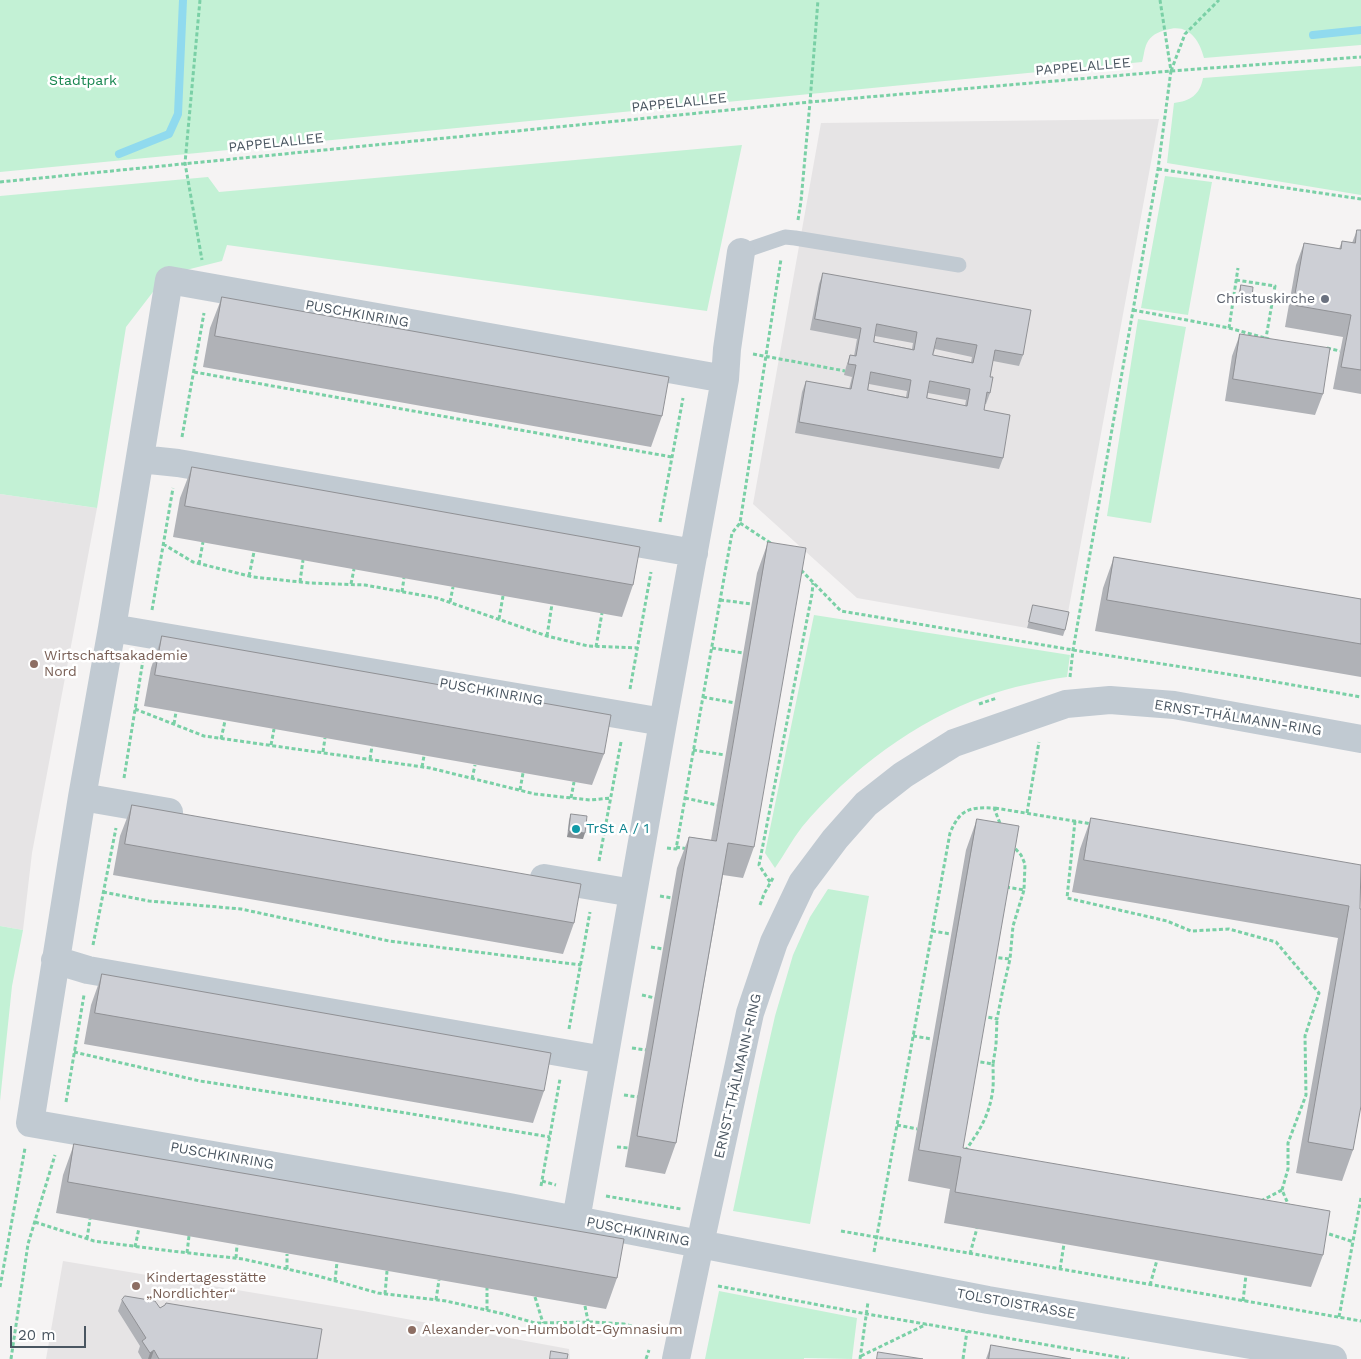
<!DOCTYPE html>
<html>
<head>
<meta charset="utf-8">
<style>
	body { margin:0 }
	#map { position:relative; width:1361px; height:1359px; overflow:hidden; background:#f5f3f3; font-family:"Work Sans",sans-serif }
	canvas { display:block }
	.scale { position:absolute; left:10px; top:1326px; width:76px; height:22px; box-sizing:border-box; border:2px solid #4a5661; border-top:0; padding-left:6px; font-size:15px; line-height:18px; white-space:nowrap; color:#4a5661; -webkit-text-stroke:4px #fff; paint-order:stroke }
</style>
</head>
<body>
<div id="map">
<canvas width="1361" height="1359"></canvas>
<div class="scale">20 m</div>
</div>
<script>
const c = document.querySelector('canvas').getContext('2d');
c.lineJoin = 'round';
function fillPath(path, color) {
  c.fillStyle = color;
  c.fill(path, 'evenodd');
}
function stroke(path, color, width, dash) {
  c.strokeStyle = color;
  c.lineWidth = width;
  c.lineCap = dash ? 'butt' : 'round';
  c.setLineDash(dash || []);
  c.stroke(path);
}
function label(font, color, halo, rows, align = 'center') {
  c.font = font + ' "Work Sans",sans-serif';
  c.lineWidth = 5;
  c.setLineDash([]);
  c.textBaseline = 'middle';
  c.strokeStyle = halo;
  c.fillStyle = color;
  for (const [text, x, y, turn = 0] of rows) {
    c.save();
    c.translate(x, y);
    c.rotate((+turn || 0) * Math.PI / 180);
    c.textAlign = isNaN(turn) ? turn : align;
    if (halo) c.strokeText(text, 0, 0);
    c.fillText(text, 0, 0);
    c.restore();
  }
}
fillPath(new Path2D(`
	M 1159,119 L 1067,618 L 1031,611 L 1027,628 L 857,598 L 753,504 L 821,123 Z
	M 0,494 L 97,508 L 32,853 L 23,930 L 0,926 Z
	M 63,1261 L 363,1311 L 569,1349 L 570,1359 L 46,1359 Z`), '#e6e4e5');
fillPath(new Path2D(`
	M 0,0 L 1361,0 L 1361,45 L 1204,58 C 1199,39 1188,23 1166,30 C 1158,32 1151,35 1147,43 C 1144,49 1144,56 1142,62 L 0,172 Z
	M 1361,66 L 1361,195 L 1167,163 L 1174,103 C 1190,101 1200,95 1203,78 Z
	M 742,145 L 707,311 L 227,245 L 222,261 L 166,275 L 126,327 L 97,508 L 0,494 L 0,196 L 208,177 L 219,192 Z
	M 1165,176 L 1212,182 L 1188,315 L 1141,308 Z
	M 1138,319 L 1186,327 L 1151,523 L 1107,516 Z
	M 814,615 L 1070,655 L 1067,677 C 1039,681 1012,687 986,696 C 916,720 849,771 802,827 C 792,840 784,855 775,868 L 765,853 Z
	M 828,889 L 869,896 L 810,1224 L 733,1211 L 760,1082 L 775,1016 L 793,955 L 810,917 Z
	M 0,926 L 23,930 L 12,986 L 0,1101 Z
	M 719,1291 L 857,1318 L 852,1359 L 804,1358 L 804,1359 L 705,1359 Z`), '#c3f1d5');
stroke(new Path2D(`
	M 1313,35 L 1361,30
	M 119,154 L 169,134 L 178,114 L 183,0`), '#90daee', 8);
stroke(new Path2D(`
	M 200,0 L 185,163 L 202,260
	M 1171,71 L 1185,34 L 1219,0
	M 1158,169 L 1361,199
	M 0,182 L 810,102 L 1171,71 L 1361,57
	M 798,220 L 801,201 L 810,102 L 818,0
	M 1236,280 L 1275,286 L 1266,338
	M 1133,310 L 1229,328 L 1238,268
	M 1229,328 L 1269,339
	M 1327,348 L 1340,351
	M 753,354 L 845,371
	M 194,372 L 672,457
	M 182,437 L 204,313
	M 660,522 L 683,398
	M 740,523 L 772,544
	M 163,544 L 193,562 L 253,577 L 310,583 L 365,585 L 437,598 L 547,636 L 588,646 L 638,648
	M 199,564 L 203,542
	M 801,570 L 841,611 L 1073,650 L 1259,679 L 1361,697
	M 249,576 L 254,552
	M 300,582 L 303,560
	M 351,584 L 354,569
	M 402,592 L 404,578
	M 720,600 L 752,604
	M 450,602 L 453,587
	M 152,610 L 173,488
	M 499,619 L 503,596
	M 547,636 L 552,604
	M 596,647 L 602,613
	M 712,648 L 743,653
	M 1070,677 L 1073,650 L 1158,169 L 1170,78 L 1171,71 L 1160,0
	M 630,689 L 651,572
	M 703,697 L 735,703
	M 979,704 L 997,698
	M 135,709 L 204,736 L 430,768 L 535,794 L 590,800 L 611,798
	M 174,724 L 176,712
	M 221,739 L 225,721
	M 271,745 L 274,729
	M 693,750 L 725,755
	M 323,752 L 325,738
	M 370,759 L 372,746
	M 422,767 L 424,756
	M 124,778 L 143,660
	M 472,779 L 475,765
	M 520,790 L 523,773
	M 571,798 L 574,782
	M 685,798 L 717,805
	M 995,808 L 1092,824
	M 1027,813 L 1039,742
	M 1075,821 L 1067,898 L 1167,921 L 1191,931 L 1229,929 L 1276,942 L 1319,993 L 1305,1036 L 1306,1095 L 1288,1143 L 1288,1169 L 1282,1190
	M 676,847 L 688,849
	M 667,848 L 676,849 L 732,533 L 740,523 L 781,259
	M 599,861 L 621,742
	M 770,882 L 759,865 L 812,594 L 813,583
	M 1006,887 L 1024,890 L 1025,864 L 1021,855 L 1013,846
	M 103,892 L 149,901 L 241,909 L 389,941 L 581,965
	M 660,896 L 672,898
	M 760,905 L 764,894 L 773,878
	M 932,931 L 951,934
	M 93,945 L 116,828
	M 651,947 L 663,949
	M 992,957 L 1010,959 L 1013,926 L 1024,890
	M 642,995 L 655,998
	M 982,1016 L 997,1019 L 1003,989 L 1010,959
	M 569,1029 L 590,912
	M 913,1036 L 932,1039
	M 632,1048 L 646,1050
	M 74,1052 L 200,1081 L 406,1113 L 550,1137
	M 974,1061 L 993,1064 L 996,1045 L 997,1019
	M 624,1095 L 638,1097
	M 66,1102 L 84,995
	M 897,1125 L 917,1129
	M 617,1147 L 629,1148
	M 965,1151 C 978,1133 988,1118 992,1095 C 994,1085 993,1074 993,1064
	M 542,1181 L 556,1185
	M 541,1186 L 560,1079
	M 606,1196 L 681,1209
	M 1261,1201 L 1282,1190 L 1289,1206
	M 35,1222 L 94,1241 L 171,1251 L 243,1259 L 318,1276 L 378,1293 L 446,1301 L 504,1314 L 535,1323 L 593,1322 L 624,1324 L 653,1332
	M 841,1231 L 1361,1321
	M 1323,1232 L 1354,1242
	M 87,1239 L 90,1219
	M 135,1247 L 139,1228
	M 874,1252 L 950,833 C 960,809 969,807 994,808 L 1001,826
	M 187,1253 L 189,1236
	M 970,1254 L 977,1228
	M 236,1258 L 237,1245
	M 287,1269 L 287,1254
	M 1060,1269 L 1064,1244
	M 335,1281 L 337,1262
	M 1150,1285 L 1157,1260
	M 718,1286 L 867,1314 L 1129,1359
	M 0,1287 L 25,1148
	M 385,1294 L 387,1271
	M 535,1297 L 543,1323
	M 436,1300 L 439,1280
	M 1243,1301 L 1246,1275
	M 585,1306 L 588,1321
	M 487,1310 L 487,1288
	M 1339,1317 L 1361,1198
	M 861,1356 L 927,1324
	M 11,1359 L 28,1244 L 55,1155
	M 646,1359 L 649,1350
	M 860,1359 L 868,1302
	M 963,1359 L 967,1331`), '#7ad0a6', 3, [4, 2.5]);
stroke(new Path2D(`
	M 741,252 L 785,237 L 795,238 L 959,265`), '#c1cad2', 15);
stroke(new Path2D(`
	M 741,252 L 727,349 L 725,379 L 663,722 L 576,1220 L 988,1300 L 1333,1359
	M 140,459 L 178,463 L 694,553
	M 112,628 L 663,722
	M 82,797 L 169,812
	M 544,878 L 633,893
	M 55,960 L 88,970 L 604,1060
	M 576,1220 L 509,1207 L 30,1123 L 82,797 L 112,628 L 169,280 L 725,379
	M 676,1359 L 700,1244 L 750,1013 L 774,942 L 802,883 L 835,839 L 866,804 L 903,775 L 954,743 L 1066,704 L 1110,700 L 1174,705 L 1361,739`), '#c1cad2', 28);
fillPath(new Path2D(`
	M 1357,230 L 1361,230 L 1361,394 L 1333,389 L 1343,337 L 1285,327 L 1296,265 L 1304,243 L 1339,249 L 1342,241 L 1352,243 Z
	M 823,273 L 1023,355 L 1019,366 L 993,361 L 990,377 L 990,393 L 986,404 L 985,404 L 984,410 L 1003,458 L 999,469 L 795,433 L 802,392 L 806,381 L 849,389 L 852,377 L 844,375 L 846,367 L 850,355 L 854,356 L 857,339 L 810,330 L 819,284 ZM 875,336 L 913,343 L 912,349 L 874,342 ZM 935,349 L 972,357 L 971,362 L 933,355 ZM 869,384 L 907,391 L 906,397 L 868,390 ZM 928,393 L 966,400 L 965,406 L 927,398 Z
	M 1241,285 L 1250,304 L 1238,302 L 1239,291 Z
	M 222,297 L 662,416 L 651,447 L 203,367 L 210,328 Z
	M 1240,334 L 1323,394 L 1315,415 L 1225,401 L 1232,356 Z
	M 192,467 L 633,585 L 622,617 L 173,537 L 180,498 Z
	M 768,542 L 754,847 L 743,878 L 723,875 L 676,1143 L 665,1174 L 625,1167 L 677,868 L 689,837 L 711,840 L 757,573 Z
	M 1114,557 L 1361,599 L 1361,677 L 1095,631 L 1103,588 Z
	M 1033,605 L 1065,630 L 1063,636 L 1027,628 Z
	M 162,636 L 604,754 L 592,785 L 144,706 L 151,668 Z
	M 132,805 L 574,923 L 563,954 L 113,875 L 120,836 Z
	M 571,814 L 583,839 L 567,837 L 569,820 Z
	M 1091,818 L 1360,909 L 1353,1150 L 1342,1181 L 1296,1173 L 1338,938 L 1072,892 L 1080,849 Z
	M 977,819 L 963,1148 L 1323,1255 L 1311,1287 L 944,1223 L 950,1189 L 908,1181 L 966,850 Z
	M 102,974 L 544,1091 L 533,1123 L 84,1044 L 91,1005 Z
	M 74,1144 L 617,1278 L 606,1309 L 56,1213 L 63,1175 Z
	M 122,1300 L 160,1308 L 165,1305 L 166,1303 L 317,1359 L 142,1359 L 138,1352 L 140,1346 L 118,1311 Z
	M 991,1345 L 1071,1359 L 986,1359 Z`), '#b0b2b7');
fillPath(new Path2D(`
	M 1240,297 L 1252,298 L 1250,304 L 1238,302 Z
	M 569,831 L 585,833 L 583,839 L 567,837 Z
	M 154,1350 L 151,1359 L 148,1359 L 150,1353 Z`), '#909195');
const building = new Path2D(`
	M 1357,230 L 1361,230 L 1361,370 L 1341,367 L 1351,315 L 1293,305 L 1304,243 L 1341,249 L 1342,241 L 1355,243 Z
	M 823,273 L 1031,310 L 1023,355 L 995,350 L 990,377 L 993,377 L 990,393 L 987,392 L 984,410 L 1010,415 L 1003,458 L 799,422 L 806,381 L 851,389 L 856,365 L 848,364 L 850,355 L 856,356 L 861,328 L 815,319 ZM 877,324 L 917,332 L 914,350 L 874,342 ZM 937,338 L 977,345 L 973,363 L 933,355 ZM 871,372 L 911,380 L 908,398 L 868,390 ZM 930,381 L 970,389 L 967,406 L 927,398 Z
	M 1241,285 L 1253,287 L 1252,298 L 1240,297 Z
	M 222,297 L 669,377 L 662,416 L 215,336 Z
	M 1240,334 L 1330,348 L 1323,394 L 1233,379 Z
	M 192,467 L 640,547 L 633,585 L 185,506 Z
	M 768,542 L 806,548 L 754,847 L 728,843 L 676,1143 L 637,1136 L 689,837 L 716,841 Z
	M 1114,557 L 1361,599 L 1361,644 L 1107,600 Z
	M 1033,605 L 1069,612 L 1065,630 L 1029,622 Z
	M 162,636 L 611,715 L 604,754 L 155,675 Z
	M 132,805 L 581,884 L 574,923 L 125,844 Z
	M 571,814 L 587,816 L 585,833 L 569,831 Z
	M 1091,818 L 1361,865 L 1360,909 L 1361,909 L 1361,1106 L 1353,1150 L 1308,1142 L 1349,906 L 1084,860 Z
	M 977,819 L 1019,826 L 963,1148 L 1330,1211 L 1323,1255 L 955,1192 L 961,1157 L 919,1150 Z
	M 102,974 L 551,1053 L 544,1091 L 95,1013 Z
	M 74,1144 L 624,1239 L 617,1278 L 68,1182 Z
	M 125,1296 L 155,1301 L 160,1308 L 165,1305 L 166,1303 L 322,1329 L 317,1359 L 159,1359 L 154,1350 L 150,1353 L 142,1341 L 146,1338 L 122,1300 Z
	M 991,1345 L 1071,1359 L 989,1359 Z
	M 551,1351 L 568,1354 L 567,1359 L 550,1359 Z
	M 878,1352 L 923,1359 L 877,1359 Z`);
fillPath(building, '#cdcfd5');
stroke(building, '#909195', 1);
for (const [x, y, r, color] of [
	[1325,299,5,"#6b7280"],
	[34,664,5,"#8d6e63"],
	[576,829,5,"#0f9aa8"],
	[136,1286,5,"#8d6e63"],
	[412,1330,5,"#8d6e63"]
]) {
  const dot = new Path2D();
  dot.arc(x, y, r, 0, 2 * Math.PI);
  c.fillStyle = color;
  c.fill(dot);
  stroke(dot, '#fff', 2);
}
label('14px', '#4a5661', '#fff', [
	["PAPPELALLEE",1083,67,-5],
	["PAPPELALLEE",679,103,-6],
	["PAPPELALLEE",276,143,-6],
	["PUSCHKINRING",357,314,10],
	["PUSCHKINRING",491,692,10],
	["ERNST-THÄLMANN-RING",1238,718,9],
	["ERNST-THÄLMANN-RING",738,1076,-77],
	["PUSCHKINRING",222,1156,10],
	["PUSCHKINRING",638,1232,11],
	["TOLSTOISTRASSE",1016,1304,10]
]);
label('14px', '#17864f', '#fff', [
	["Stadtpark",83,81]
]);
label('14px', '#5b616d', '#fff', [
	["Christuskirche",1315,299]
], 'right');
label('14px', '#785e54', '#fff', [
	["Wirtschaftsakademie",44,656],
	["Nord",44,672],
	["Kindertagesstätte",146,1278],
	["„Nordlichter“",146,1294],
	["Alexander-von-Humboldt-Gymnasium",422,1330]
], 'left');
label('14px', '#0d838f', '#fff', [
	["TrSt A / 1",586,829]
], 'left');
</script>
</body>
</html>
